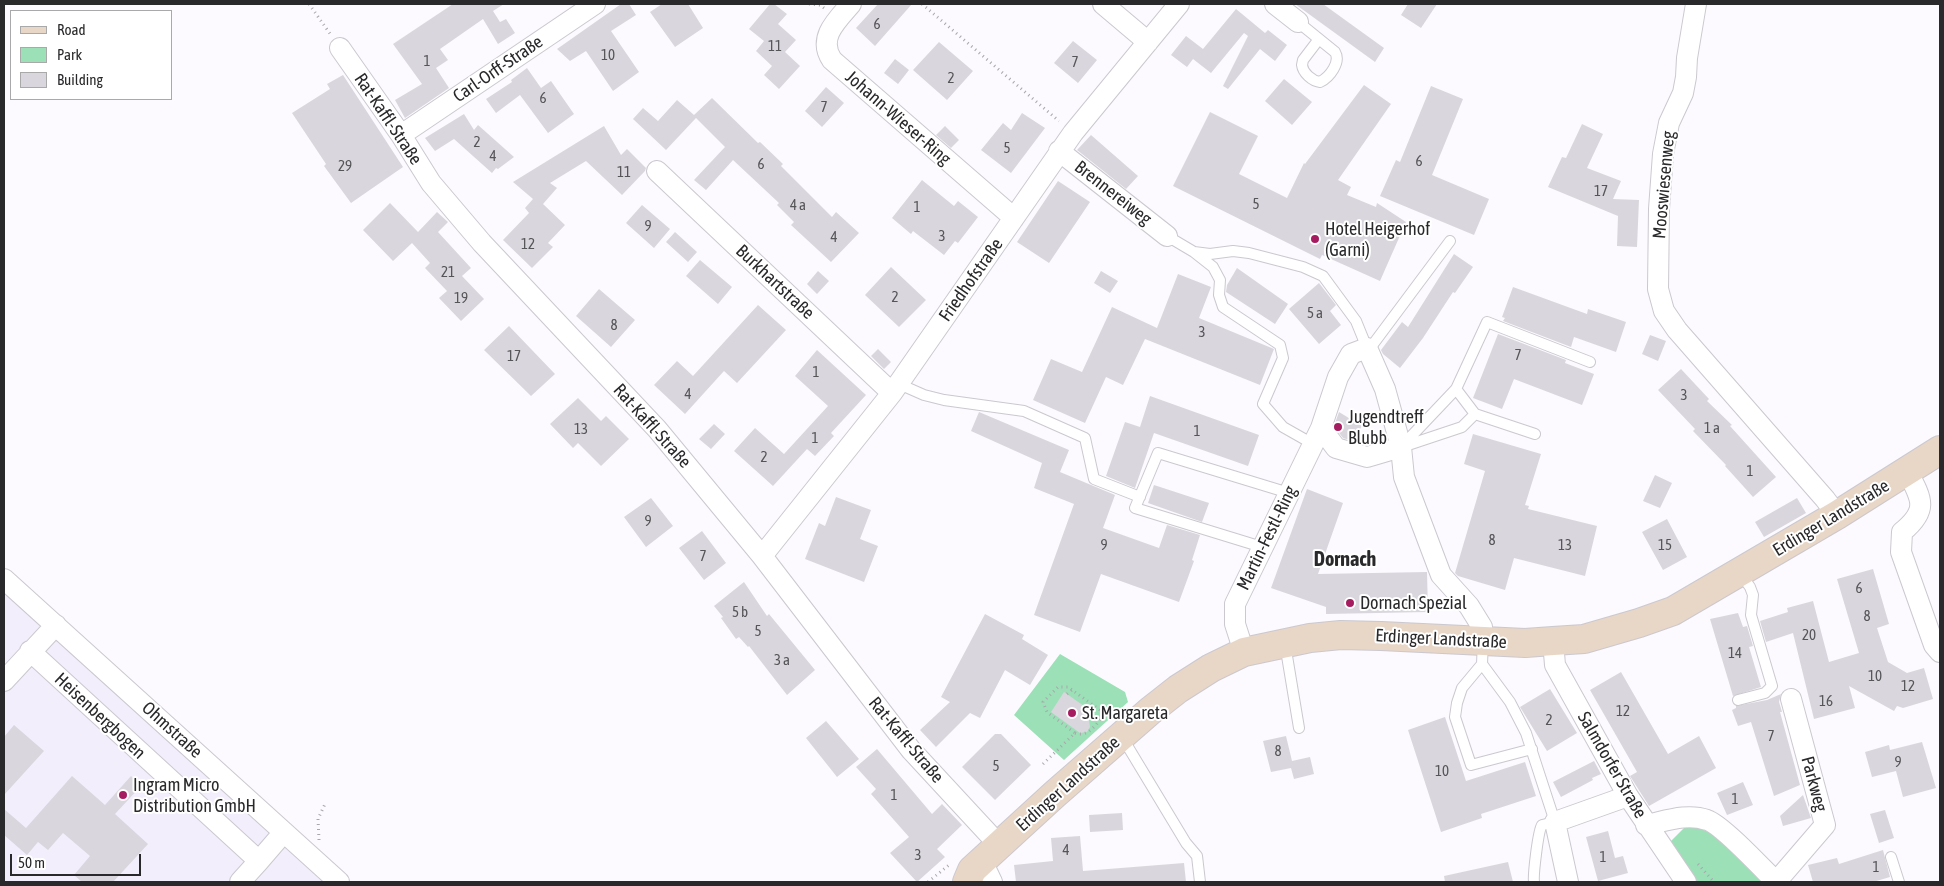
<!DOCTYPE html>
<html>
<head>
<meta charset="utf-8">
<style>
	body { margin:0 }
	#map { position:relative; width:1944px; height:886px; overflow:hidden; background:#fcfafe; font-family:"Asap Condensed",sans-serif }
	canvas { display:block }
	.frame { position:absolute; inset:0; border:5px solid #29282a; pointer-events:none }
	.legend { position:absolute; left:10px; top:10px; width:162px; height:90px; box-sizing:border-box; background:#fff; border:1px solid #a9a9aa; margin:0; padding:6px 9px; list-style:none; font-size:15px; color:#29282a }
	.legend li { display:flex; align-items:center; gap:10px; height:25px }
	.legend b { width:25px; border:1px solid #a9a9aa }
	.scale { position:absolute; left:10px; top:854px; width:131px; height:22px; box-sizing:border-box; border:2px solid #29282a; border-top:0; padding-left:6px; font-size:15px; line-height:18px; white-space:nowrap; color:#29282a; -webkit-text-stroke:4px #fff; paint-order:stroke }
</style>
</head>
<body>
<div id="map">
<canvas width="1944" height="886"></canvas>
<div class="frame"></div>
<ul class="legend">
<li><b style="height:6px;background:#e8d7c7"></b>Road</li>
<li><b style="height:14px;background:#9ce0b7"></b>Park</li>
<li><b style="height:14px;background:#d9d7dd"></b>Building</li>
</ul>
<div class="scale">50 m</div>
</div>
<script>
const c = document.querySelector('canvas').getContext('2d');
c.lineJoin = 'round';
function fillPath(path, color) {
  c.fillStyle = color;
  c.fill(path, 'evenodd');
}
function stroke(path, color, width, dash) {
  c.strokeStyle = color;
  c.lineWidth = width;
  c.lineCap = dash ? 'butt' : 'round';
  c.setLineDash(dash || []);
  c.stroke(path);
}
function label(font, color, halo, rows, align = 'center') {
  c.font = font + ' "Asap Condensed",sans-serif';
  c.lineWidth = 4;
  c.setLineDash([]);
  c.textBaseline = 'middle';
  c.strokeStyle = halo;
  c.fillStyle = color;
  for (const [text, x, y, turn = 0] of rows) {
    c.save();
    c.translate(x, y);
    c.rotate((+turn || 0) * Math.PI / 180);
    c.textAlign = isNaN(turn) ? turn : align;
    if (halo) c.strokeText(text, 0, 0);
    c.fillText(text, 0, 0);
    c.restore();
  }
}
fillPath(new Path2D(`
	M 4,591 L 324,882 L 4,882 Z`), '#f3eefc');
fillPath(new Path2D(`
	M 1060,654 L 1125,692 L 1128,702 L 1064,760 L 1014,715 Z
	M 1688,824 L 1714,834 L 1764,882 L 1695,882 L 1667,845 Z`), '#9ce0b7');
fillPath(new Path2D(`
	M 453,4 L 504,4 L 493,11 L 500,22 L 506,19 L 515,33 L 498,44 L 483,19 L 440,49 L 448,60 L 436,68 L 449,88 L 405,118 L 395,100 L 422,84 L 393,44 Z
	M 621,4 L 629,4 L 636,15 L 611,31 L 639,72 L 613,91 L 586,51 L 570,61 L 557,49 Z
	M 662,4 L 688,4 L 703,28 L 675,47 L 650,12 Z
	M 770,4 L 774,4 L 787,14 L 778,24 L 796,40 L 785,52 L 800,66 L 779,89 L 764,75 L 772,66 L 756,51 L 764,41 L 749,29 Z
	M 878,4 L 912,4 L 875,46 L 856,28 Z
	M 1295,4 L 1323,4 L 1384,48 L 1375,62 Z
	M 1408,4 L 1437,4 L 1421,28 L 1401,15 Z
	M 1236,9 L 1265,33 L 1268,30 L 1287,45 L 1275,61 L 1260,49 L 1228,89 L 1223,86 L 1248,36 L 1244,33 L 1211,73 L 1193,59 L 1187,67 L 1171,55 L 1186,36 L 1203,49 Z
	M 1073,41 L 1097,60 L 1078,83 L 1054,63 Z
	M 939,42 L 973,71 L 947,100 L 913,70 Z
	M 895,59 L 909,70 L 898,84 L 884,73 Z
	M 527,68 L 541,88 L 551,81 L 574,114 L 548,133 L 520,95 L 496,113 L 486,99 L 512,82 L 511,80 Z
	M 343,75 L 403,167 L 351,203 L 324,166 L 326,164 L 292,113 L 330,89 L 327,84 Z
	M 1284,79 L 1312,102 L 1292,125 L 1265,101 Z
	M 1364,85 L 1391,104 L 1338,180 L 1351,187 L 1347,195 L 1376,207 L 1377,203 L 1406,222 L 1380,281 L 1322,255 L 1320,259 L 1173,186 L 1210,112 L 1258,136 L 1239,174 L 1287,198 L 1304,163 L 1305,164 Z
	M 1431,86 L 1463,99 L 1432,175 L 1489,199 L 1474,235 L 1380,196 L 1396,160 L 1400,162 Z
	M 826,87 L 844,103 L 822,127 L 805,111 Z
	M 712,98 L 758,143 L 760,142 L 783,164 L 781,166 L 832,217 L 836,212 L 859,233 L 831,262 L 791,225 L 794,222 L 777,205 L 779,203 L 733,160 L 706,190 L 694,180 L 725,147 L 696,118 L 666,150 L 633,119 L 643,108 L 658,121 L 677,100 L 694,115 Z
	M 1022,113 L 1045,128 L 1011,173 L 981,150 L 1003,123 L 1011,130 Z
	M 464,114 L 474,130 L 478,125 L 514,157 L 498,169 L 496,168 L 492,173 L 454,139 L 435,151 L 425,138 Z
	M 1582,124 L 1603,134 L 1587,168 L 1621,181 L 1613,199 L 1639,200 L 1637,247 L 1617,246 L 1618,216 L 1548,187 L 1562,157 L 1566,158 Z
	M 604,126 L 621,155 L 627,149 L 646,168 L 645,171 L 622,195 L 586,161 L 550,183 L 557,188 L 543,204 L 565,225 L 548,243 L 553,247 L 532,268 L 503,240 L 529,213 L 525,208 L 533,199 L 513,182 Z
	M 945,126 L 959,140 L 951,148 L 936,135 Z
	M 1091,135 L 1138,176 L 1126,189 L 1077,150 Z
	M 922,180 L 954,206 L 958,201 L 978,217 L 958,243 L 955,241 L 944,255 L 913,231 L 911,234 L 892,218 Z
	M 1058,181 L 1090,202 L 1049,263 L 1017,242 Z
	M 390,203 L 418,232 L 437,212 L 448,222 L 438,232 L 471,268 L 462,276 L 484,299 L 461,321 L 439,298 L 447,291 L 425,268 L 430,263 L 412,243 L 393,261 L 363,230 Z
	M 642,205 L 670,229 L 654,248 L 626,223 Z
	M 675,232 L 697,252 L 688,262 L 666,242 Z
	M 1454,254 L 1473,267 L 1455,293 L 1453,292 L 1423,338 L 1400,368 L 1383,354 L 1381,350 L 1402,322 L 1408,327 Z
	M 700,260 L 732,287 L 718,304 L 686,276 Z
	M 891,267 L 926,300 L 899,327 L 865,295 Z
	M 1237,268 L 1288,304 L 1275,324 L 1226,292 L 1227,285 Z
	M 818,271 L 829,281 L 817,294 L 807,284 Z
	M 1101,271 L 1118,281 L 1110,293 L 1094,283 Z
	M 1178,274 L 1211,287 L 1199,318 L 1274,349 L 1260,385 L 1145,339 L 1123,385 L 1106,377 L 1085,423 L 1033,400 L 1051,359 L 1082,372 L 1112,307 L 1157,328 Z
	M 1319,283 L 1336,305 L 1330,311 L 1341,325 L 1319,344 L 1289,309 Z
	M 1513,287 L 1587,314 L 1588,309 L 1626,322 L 1616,352 L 1574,337 L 1571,347 L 1503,321 L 1505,318 L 1502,317 Z
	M 599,289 L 635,320 L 611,347 L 576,316 Z
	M 758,305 L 786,330 L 737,383 L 724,371 L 685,414 L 654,385 L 677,361 L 693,376 Z
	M 509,326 L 555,374 L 531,396 L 484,350 Z
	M 1498,334 L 1566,360 L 1565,363 L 1594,374 L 1582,405 L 1514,379 L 1502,409 L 1473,398 Z
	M 1650,335 L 1666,341 L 1658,361 L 1642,354 Z
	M 878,349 L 891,362 L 884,369 L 871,356 Z
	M 817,350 L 866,395 L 831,433 L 834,436 L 815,456 L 807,449 L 773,486 L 734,451 L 755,428 L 784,454 L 828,406 L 795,376 Z
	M 1681,369 L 1709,399 L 1707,401 L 1732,425 L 1730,426 L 1776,477 L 1753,497 L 1725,466 L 1726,465 L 1693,431 L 1695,429 L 1658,390 Z
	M 1150,396 L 1259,435 L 1248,466 L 1154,433 L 1135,488 L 1106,476 L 1125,422 L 1140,427 Z
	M 578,398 L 601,421 L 606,416 L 629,439 L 601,466 L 578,443 L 573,448 L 550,424 Z
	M 979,412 L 1069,450 L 1060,472 L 1115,495 L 1103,528 L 1159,548 L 1167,525 L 1200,535 L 1192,560 L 1194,561 L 1179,602 L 1101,574 L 1080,632 L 1034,615 L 1074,504 L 1034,488 L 1042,463 L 971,431 Z
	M 1339,412 L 1362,426 L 1353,441 L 1343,438 L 1334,426 Z
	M 714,424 L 725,434 L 711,449 L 699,439 Z
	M 1473,434 L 1541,454 L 1525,505 L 1529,506 L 1528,509 L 1597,526 L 1585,576 L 1514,558 L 1505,590 L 1458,576 L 1455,573 L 1485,471 L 1464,464 Z
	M 1655,475 L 1672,483 L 1660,508 L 1643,501 Z
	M 1154,485 L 1209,503 L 1202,522 L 1148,503 Z
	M 1307,489 L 1343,503 L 1318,574 L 1427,572 L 1428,612 L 1326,614 L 1326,607 L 1271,588 Z
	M 836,497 L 871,510 L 860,539 L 878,546 L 864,582 L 805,559 L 819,523 L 825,526 Z
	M 651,498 L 673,526 L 646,547 L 624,517 Z
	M 1797,498 L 1806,513 L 1764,537 L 1755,522 Z
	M 1667,519 L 1687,557 L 1663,570 L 1642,532 Z
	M 702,531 L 726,563 L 704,580 L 679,548 Z
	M 1873,569 L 1889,624 L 1877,628 L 1888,662 L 1907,673 L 1924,668 L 1933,699 L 1903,708 L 1897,706 L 1894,711 L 1849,686 L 1855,708 L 1814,719 L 1793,633 L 1766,642 L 1760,621 L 1788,612 L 1787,608 L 1813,601 L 1829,662 L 1859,653 L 1837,579 Z
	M 744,582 L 767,616 L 769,614 L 815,670 L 787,695 L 749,646 L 748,647 L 739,637 L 736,639 L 721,618 L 723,617 L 714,606 Z
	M 1738,613 L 1743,627 L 1747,626 L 1753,646 L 1749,647 L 1761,687 L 1733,696 L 1710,619 Z
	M 985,614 L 1024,635 L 1022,639 L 1048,655 L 1030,685 L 1005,670 L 980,718 L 970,713 L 936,747 L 920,730 L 950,702 L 941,697 Z
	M 1621,672 L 1668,754 L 1699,736 L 1716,768 L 1649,806 L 1630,776 L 1637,772 L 1590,690 Z
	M 1550,689 L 1577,733 L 1547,751 L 1520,707 Z
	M 1064,692 L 1094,713 L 1089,720 L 1090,727 L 1087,732 L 1080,733 L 1051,712 Z
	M 1781,694 L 1779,702 L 1782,712 L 1780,712 L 1800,785 L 1774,796 L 1751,722 L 1738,726 L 1732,710 L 1736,708 L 1736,706 L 1767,700 Z
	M 1445,717 L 1466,781 L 1525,762 L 1536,796 L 1481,814 L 1482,818 L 1441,832 L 1408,730 Z
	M 826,721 L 859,759 L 837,777 L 806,738 Z
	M 14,725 L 44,751 L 4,795 L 4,737 Z
	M 995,734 L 1001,734 L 1031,765 L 995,800 L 962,767 Z
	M 1286,736 L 1292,761 L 1310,757 L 1314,774 L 1294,779 L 1291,768 L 1271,772 L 1263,741 Z
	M 1922,742 L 1936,788 L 1903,797 L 1896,771 L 1872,777 L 1865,752 L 1889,745 L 1890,750 Z
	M 877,749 L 932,814 L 942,804 L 962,825 L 937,849 L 945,857 L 917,882 L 890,853 L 909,837 L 871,794 L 876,789 L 856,767 Z
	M 1594,761 L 1601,774 L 1592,778 L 1593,780 L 1561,797 L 1553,782 Z
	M 72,776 L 105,805 L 131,776 L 141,786 L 115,814 L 148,844 L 113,882 L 82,882 L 74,875 L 90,856 L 63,833 L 48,850 L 38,842 L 27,855 L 4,835 L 4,809 L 26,828 Z
	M 1743,782 L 1753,805 L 1727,815 L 1717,793 Z
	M 1803,795 L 1811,818 L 1783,826 L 1780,816 Z
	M 1885,810 L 1894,838 L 1879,843 L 1870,814 Z
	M 1122,813 L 1123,830 L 1090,832 L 1089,815 Z
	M 1608,831 L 1615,858 L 1623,856 L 1628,873 L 1598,881 L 1586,837 Z
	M 1080,836 L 1083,871 L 1184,863 L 1186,882 L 1016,882 L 1014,865 L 1053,861 L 1051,838 Z
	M 1883,850 L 1890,877 L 1873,882 L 1813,882 L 1808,865 L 1837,858 L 1839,864 Z
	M 1508,862 L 1513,882 L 1445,882 L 1444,876 Z`), '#d9d7dd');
const lane = new Path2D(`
	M 1298,22 L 1335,52 C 1341,62 1330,77 1320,82 C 1312,81 1303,73 1302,65 L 1303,60 L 1319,39
	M 1167,236 L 1194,252 L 1210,254 L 1233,251 L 1249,253 L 1303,267 L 1323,276 L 1356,321 L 1367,348
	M 1194,252 L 1213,267 L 1220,280 L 1219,295 L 1223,307 L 1280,345 L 1283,358 L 1263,404 L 1283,427 L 1313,444
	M 1368,351 L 1450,241
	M 899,384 L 924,395 L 944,400 L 1024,411 L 1085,438 L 1094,479 L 1140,497
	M 1456,389 L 1475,414
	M 1401,447 L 1456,389 L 1487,322 L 1590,362
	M 1402,447 L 1462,427 L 1475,414 L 1535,434
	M 1262,547 L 1135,508 L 1158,453 L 1289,493
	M 1483,641 L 1482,664 L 1462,688 L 1457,703 L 1455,717 L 1471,765 L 1532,749
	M 1285,644 L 1299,728
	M 1482,664 L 1510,702 L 1526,733 L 1555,822 L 1542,825 C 1538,831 1533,875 1534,882
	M 1738,700 L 1765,693 L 1772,686 L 1751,615 L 1753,595 L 1750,587 L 1740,573
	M 1122,737 L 1186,843 L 1197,856 L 1200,882
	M 1891,857 L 1899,882`);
const street = new Path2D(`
	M 851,4 C 837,20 817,38 832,60 L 1014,218
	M 1103,4 L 1148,42
	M 1275,4 L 1298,22
	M 1696,4 L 1687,58 L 1686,77 L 1683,93 L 1669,123 L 1663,154 L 1659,209 L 1658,289 L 1664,311 L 1677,330 L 1825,499 L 1837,515
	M 340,48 L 401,135 L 431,183 L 482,243 L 657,429 L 762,556 L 911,750 L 999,845
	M 401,135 L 595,4
	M 1059,151 L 1167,236
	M 657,171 L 892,393
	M 1321,428 L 1336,448 L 1367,457 L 1401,447
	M 1907,471 C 1922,499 1929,510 1902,532 L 1901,552 L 1934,645 L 1940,652
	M 762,556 L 892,393 L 1073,133 L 1179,4
	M 4,579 L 339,882
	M 1553,641 L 1555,665 L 1628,796 L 1686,882
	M 30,651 L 259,861 L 240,882
	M 1244,652 L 1235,624 L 1235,604 L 1321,428 L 1338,377 L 1351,354 L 1367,348 L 1385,389 L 1401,447 L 1404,477 L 1441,575 L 1469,606 L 1482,627 L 1483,641
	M 4,681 L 56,625
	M 1646,825 C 1666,821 1687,813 1707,820 C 1721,824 1764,870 1776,882
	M 259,861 L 284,832
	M 982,861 L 992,882
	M 1568,882 L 1555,822 L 1628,796
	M 1776,882 L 1825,825 L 1791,699`);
const secondary = new Path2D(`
	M 967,882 L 972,870 L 1055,794 L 1150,711 L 1178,689 L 1211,668 L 1244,652 L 1310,638 L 1341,635 L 1381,636 L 1525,643 L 1553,641 L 1584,639 L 1639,623 L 1673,611 L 1837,515 L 1940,450`);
stroke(lane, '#cbc8cf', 12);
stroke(street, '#cbc8cf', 22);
stroke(secondary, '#cbc8cf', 30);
stroke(new Path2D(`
	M 309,4 L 331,35
	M 809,4 L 820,5 L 824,8
	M 922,4 L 1059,121
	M 1067,694 L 1072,690
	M 1075,733 C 1089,738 1097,723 1105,713
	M 1043,764 L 1075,733 L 1047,712 L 1043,702 L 1058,687 L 1068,687 L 1111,718
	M 319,840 L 318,819 L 325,804
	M 1698,864 L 1714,882
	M 928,882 L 949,865`), '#a9a8ab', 3, [1, 4]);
stroke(lane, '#fff', 10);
stroke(street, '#fff', 20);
stroke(secondary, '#e8d7c7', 28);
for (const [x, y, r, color] of [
	[1315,239,5,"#a61c61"],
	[1338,427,5,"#a61c61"],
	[1350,603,5,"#a61c61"],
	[1072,713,5,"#a61c61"],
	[123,795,5,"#a61c61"]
]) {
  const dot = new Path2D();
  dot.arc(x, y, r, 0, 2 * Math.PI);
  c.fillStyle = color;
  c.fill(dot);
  stroke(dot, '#fff', 2);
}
label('15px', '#555457', null, [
	["6",877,24],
	["11",775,46],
	["10",608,55],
	["1",427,61],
	["7",1075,62],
	["2",951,78],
	["6",543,98],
	["7",824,107],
	["2",477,142],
	["5",1007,148],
	["4",493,156],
	["6",1419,161],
	["6",761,164],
	["29",345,166],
	["11",624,172],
	["17",1601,191],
	["5",1256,204],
	["4 a",798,205],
	["1",917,207],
	["9",648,226],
	["3",942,236],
	["4",834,237],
	["12",528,244],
	["21",448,272],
	["2",895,297],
	["19",461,298],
	["5 a",1315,313],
	["8",614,325],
	["3",1202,332],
	["7",1518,355],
	["17",514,356],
	["1",816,372],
	["4",688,394],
	["3",1684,395],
	["1 a",1712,428],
	["13",581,429],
	["1",1197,431],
	["1",815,438],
	["2",764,457],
	["1",1750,471],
	["9",648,521],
	["8",1492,540],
	["9",1104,545],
	["13",1565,545],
	["15",1665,545],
	["7",703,556],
	["6",1859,588],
	["5 b",740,612],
	["8",1867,616],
	["5",758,631],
	["20",1809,635],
	["14",1735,653],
	["3 a",782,660],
	["10",1875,676],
	["12",1908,686],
	["16",1826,701],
	["12",1623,711],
	["2",1549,720],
	["7",1771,736],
	["8",1278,751],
	["9",1898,762],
	["5",996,766],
	["10",1442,771],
	["1",894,795],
	["1",1735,799],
	["4",1066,850],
	["3",918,855],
	["1",1603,857],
	["1",1876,867]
]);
label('18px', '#29282a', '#fff', [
	["Carl-Orff-Straße",498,69,-34],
	["Johann-Wieser-Ring",898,118,41],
	["Rat-Kaffl-Straße",388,119,56],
	["Mooswiesenweg",1664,185,-85],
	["Brennereiweg",1113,193,38],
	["Friedhofstraße",971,280,-55],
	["Burkhartstraße",775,282,43],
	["Rat-Kaffl-Straße",652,426,48],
	["Erdinger Landstraße",1831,518,-31],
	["Martin-Festl-Ring",1267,538,-64],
	["Erdinger Landstraße",1441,639,3],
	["Heisenbergbogen",100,716,43],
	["Ohmstraße",172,730,42],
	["Rat-Kaffl-Straße",906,740,50],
	["Salmdorfer Straße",1612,765,60],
	["Erdinger Landstraße",1068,784,-42],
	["Parkweg",1814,784,75]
]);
label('18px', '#29282a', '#fff', [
	["Hotel Heigerhof",1325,229],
	["(Garni)",1325,250],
	["Jugendtreff",1348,417],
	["Blubb",1348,438],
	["Dornach Spezial",1360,603],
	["St. Margareta",1082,713],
	["Ingram Micro",133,785],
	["Distribution GmbH",133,806]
], 'left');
label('bold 20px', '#29282a', '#fff', [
	["Dornach",1345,560]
]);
</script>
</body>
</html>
